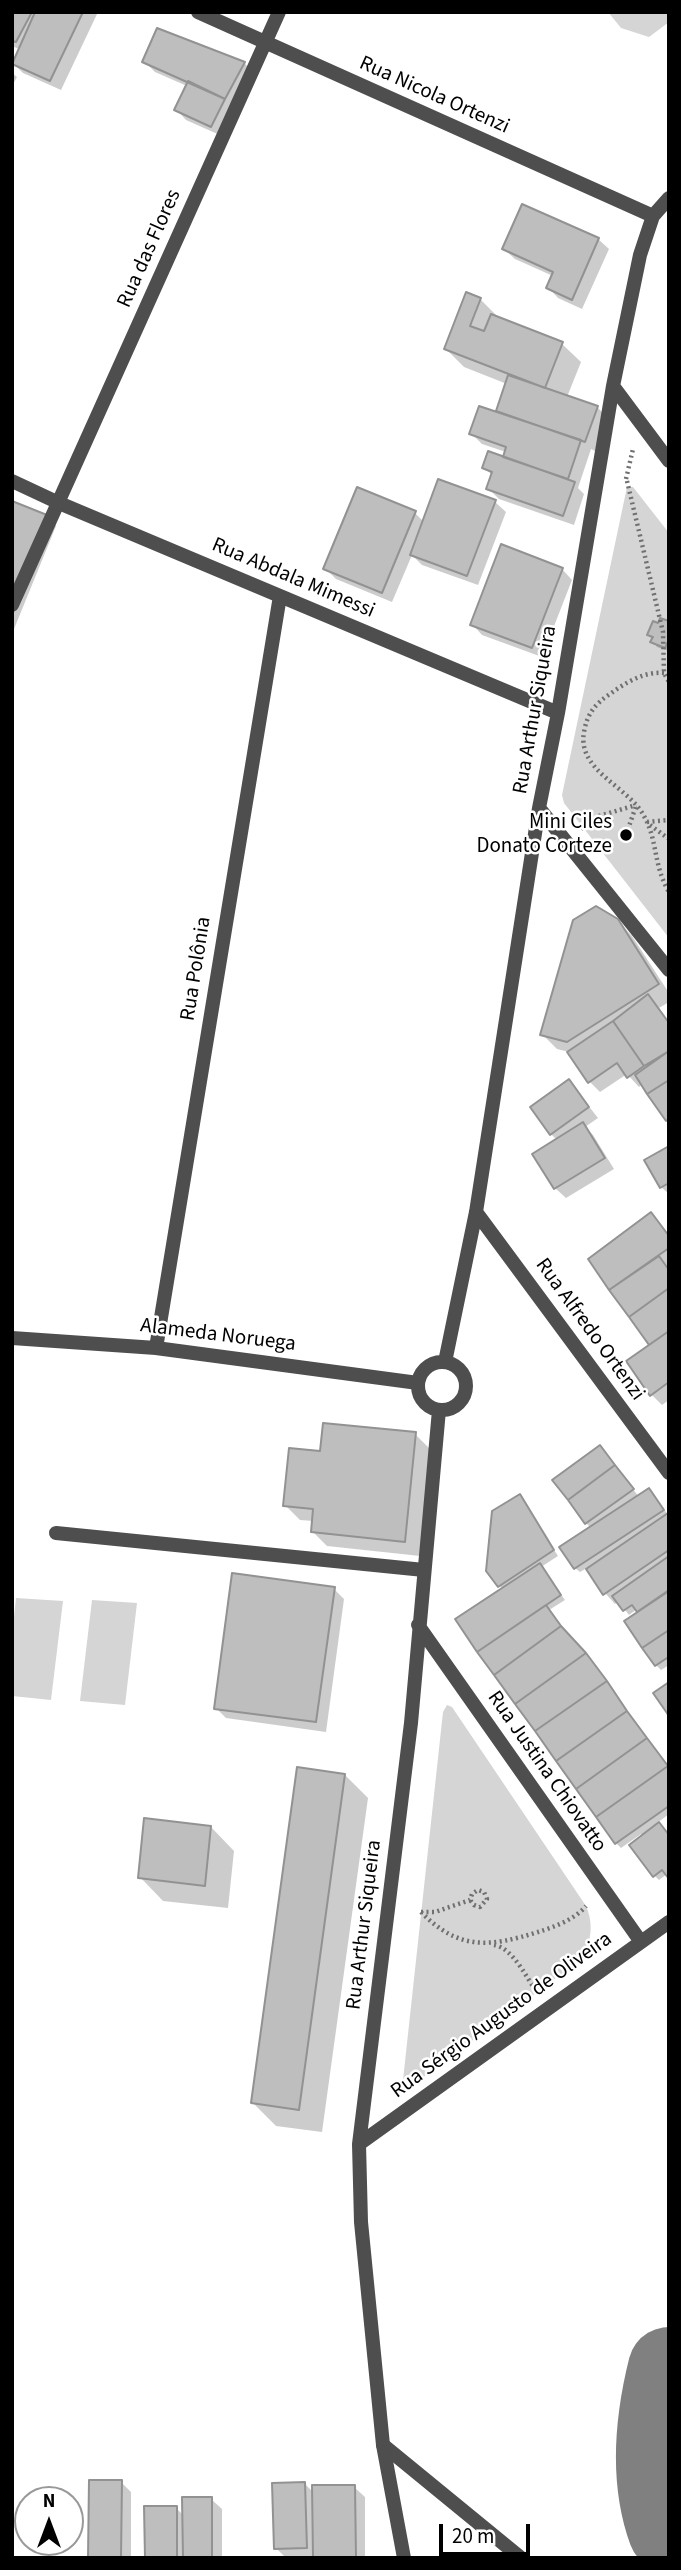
<!DOCTYPE html>
<meta charset="utf-8">
<style>
body{margin:0}
#map{position:relative;width:681px;height:2570px;overflow:hidden;background:#fff;font-family:"Source Sans 3",sans-serif}
canvas{display:block}
.frame{position:absolute;inset:0;border:14px solid #000;pointer-events:none}
.north{position:absolute;left:14px;top:2486px;width:70px;height:70px;box-sizing:border-box;background:#fff;border:2px solid #999;border-radius:50%;rotate:0deg;font-size:19px;font-weight:700;line-height:28px;text-align:center;color:#000}
.north::after{content:'';display:block;margin:auto;width:24px;height:32px;background:#000;clip-path:polygon(50% 0,100% 100%,50% 72%,0 100%)}
.scale{position:absolute;left:439px;top:2524px;width:91px;height:32px;box-sizing:border-box;border:4px solid #000;border-top:0;padding-left:9px;font-size:21px;line-height:24px;white-space:nowrap;color:#000;-webkit-text-stroke:5px #fff;paint-order:stroke}
</style>
<div id="map">
<canvas width="681" height="2570"></canvas>
<div class="frame"></div>
<div class="north">N</div>
<div class="scale">20 m</div>
</div>
<script>
const context = document.querySelector('canvas').getContext('2d');
context.lineJoin = 'round';
function paint(path, color) { context.fillStyle = color; context.fill(path, 'evenodd'); }
function stroke(path, color, width, dash) { context.strokeStyle = color; context.lineWidth = width; context.lineCap = dash ? 'butt' : 'round'; context.setLineDash(dash || []); context.stroke(path); }
function drawText(font, color, halo, rows, align = 'center') {
  context.font = font + ' "Source Sans 3",sans-serif'; context.lineWidth = 5; context.setLineDash([]); context.textBaseline = 'middle'; context.strokeStyle = halo; context.fillStyle = color; for (const [text, x, y, turn = 0] of rows) {
    context.save(); context.translate(x, y); context.rotate((+turn || 0) * Math.PI / 180); context.textAlign = isNaN(turn) ? turn : align; if (halo) context.strokeText(text, 0, 0); context.fillText(text, 0, 0); context.restore();
  }
}
paint(new Path2D(`
 M 608,12 L 669,12 L 669,22 L 649,37 L 621,28 Z
 M 627,487 L 633,487 L 669,533 L 669,938 L 564,803 L 562,795 Z
 M 16,1598 L 63,1601 L 51,1700 L 12,1696 L 12,1636 Z
 M 92,1600 L 137,1603 L 125,1705 L 80,1701 Z
 M 447,1705 L 452,1707 L 586,1906 C 594,1925 591,1940 583,1958 L 418,2081 L 407,2085 L 403,2080 L 443,1712 Z`), '#d5d5d5');
paint(new Path2D(`
 M 12,12 L 98,12 L 61,90 L 23,73 L 13,63 L 19,49 L 12,46 Z
 M 145,62 L 244,63 L 255,73 L 222,136 L 186,120 L 176,109 L 187,86 L 155,72 Z
 M 12,73 L 17,77 L 12,86 Z
 M 598,239 L 609,249 L 582,309 L 558,298 L 548,287 L 553,276 L 515,259 L 504,249 Z
 M 480,299 L 500,319 L 562,344 L 581,362 L 567,397 L 597,407 L 607,417 L 595,451 L 591,449 L 578,488 L 584,494 L 574,525 L 499,499 L 488,488 L 493,476 L 484,467 L 504,459 L 506,452 L 482,444 L 471,433 L 497,413 L 507,384 L 464,367 L 446,349 Z
 M 12,502 L 46,516 L 56,526 L 12,634 Z
 M 495,502 L 506,512 L 478,585 L 422,565 L 412,555 L 392,602 L 336,579 L 325,568 L 415,513 L 424,522 Z
 M 562,569 L 572,580 L 542,657 L 482,635 L 472,624 Z
 M 669,623 L 669,651 L 657,647 L 649,635 L 659,625 Z
 M 617,920 L 632,936 L 669,993 L 669,1002 L 659,1008 L 669,1022 L 669,1123 L 643,1084 L 639,1087 L 627,1074 L 600,1092 L 590,1082 L 569,1052 L 557,1049 L 542,1034 Z
 M 569,1081 L 598,1118 L 585,1127 L 593,1135 L 614,1169 L 566,1198 L 555,1188 L 557,1140 L 551,1134 Z
 M 669,1148 L 669,1194 L 661,1187 Z
 M 651,1214 L 669,1235 L 669,1400 L 662,1405 L 652,1395 L 651,1345 L 590,1259 Z
 M 415,1434 L 430,1449 L 420,1556 L 327,1546 L 312,1531 L 313,1521 L 300,1520 L 285,1505 L 322,1453 Z
 M 605,1452 L 639,1497 L 649,1490 L 669,1516 L 669,1665 L 661,1670 L 656,1665 L 637,1609 L 629,1615 L 618,1601 L 615,1604 L 605,1593 L 587,1568 L 580,1572 L 575,1568 L 591,1528 L 586,1523 Z
 M 519,1496 L 558,1556 L 541,1567 L 565,1600 L 549,1610 L 591,1661 L 669,1768 L 669,1814 L 657,1823 L 664,1829 L 667,1874 L 659,1880 L 654,1875 L 641,1834 L 621,1848 L 616,1843 L 503,1590 L 488,1570 Z
 M 334,1589 L 344,1599 L 326,1732 L 226,1718 L 216,1708 Z
 M 345,1775 L 368,1798 L 322,2132 L 276,2126 L 253,2103 Z
 M 211,1827 L 234,1851 L 228,1908 L 163,1901 L 140,1877 Z
 M 121,2482 L 131,2492 L 131,2558 L 90,2558 Z
 M 304,2483 L 314,2493 L 354,2487 L 365,2497 L 365,2558 L 286,2558 L 276,2548 Z
 M 211,2499 L 222,2509 L 222,2558 L 147,2558 L 176,2508 L 184,2516 Z`), '#0003');
stroke(new Path2D(`
 M 669,2368 C 656,2420 650,2479 669,2531`), '#808080', 82);
const building = new Path2D(`
 M 12,12 L 32,12 L 16,42 L 12,41 Z
 M 35,12 L 83,12 L 50,81 L 12,64 Z
 M 157,28 L 245,62 L 225,99 L 142,62 Z
 M 188,81 L 225,99 L 211,127 L 174,110 Z
 M 522,204 L 599,238 L 572,300 L 546,288 L 553,272 L 502,249 Z
 M 466,292 L 481,298 L 470,326 L 484,331 L 491,314 L 563,342 L 545,388 L 444,349 Z
 M 508,375 L 598,406 L 585,442 L 496,411 Z
 M 479,406 L 581,440 L 568,479 L 503,457 L 506,447 L 469,434 Z
 M 488,451 L 575,482 L 563,516 L 486,489 L 492,472 L 482,468 Z
 M 438,479 L 496,500 L 467,576 L 410,555 Z
 M 357,487 L 416,511 L 382,593 L 323,569 Z
 M 12,501 L 47,515 L 12,599 Z
 M 501,544 L 563,568 L 532,648 L 470,625 Z
 M 660,618 L 669,621 L 669,644 L 667,643 L 665,648 L 650,642 L 653,637 L 647,635 L 653,621 L 658,623 Z
 M 596,906 L 618,919 L 659,984 L 567,1042 L 540,1035 L 573,920 Z
 M 648,994 L 669,1023 L 669,1051 L 644,1066 L 613,1021 Z
 M 613,1021 L 644,1066 L 627,1078 L 617,1063 L 588,1083 L 567,1052 Z
 M 669,1051 L 669,1080 L 647,1094 L 635,1075 Z
 M 569,1079 L 589,1107 L 550,1135 L 530,1107 Z
 M 669,1080 L 669,1119 L 666,1121 L 647,1094 Z
 M 583,1122 L 605,1158 L 554,1189 L 532,1154 Z
 M 669,1146 L 669,1183 L 660,1188 L 644,1160 Z
 M 651,1212 L 669,1236 L 669,1248 L 609,1290 L 588,1259 Z
 M 659,1256 L 669,1270 L 669,1288 L 629,1317 L 609,1290 Z
 M 669,1288 L 669,1331 L 649,1345 L 629,1317 Z
 M 669,1331 L 669,1382 L 650,1396 L 626,1361 Z
 M 323,1423 L 416,1432 L 405,1542 L 311,1532 L 313,1509 L 283,1506 L 289,1448 L 320,1451 Z
 M 600,1445 L 615,1465 L 568,1500 L 552,1480 Z
 M 615,1465 L 634,1489 L 585,1524 L 568,1500 Z
 M 649,1488 L 664,1510 L 574,1569 L 559,1547 Z
 M 520,1494 L 554,1550 L 498,1587 L 486,1571 L 492,1511 Z
 M 668,1513 L 669,1550 L 603,1595 L 586,1569 Z
 M 669,1556 L 669,1590 L 637,1612 L 632,1605 L 623,1611 L 612,1596 Z
 M 540,1563 L 561,1595 L 477,1652 L 455,1619 Z
 M 232,1573 L 335,1587 L 316,1722 L 214,1709 Z
 M 669,1591 L 669,1630 L 642,1648 L 624,1621 Z
 M 546,1605 L 561,1626 L 494,1675 L 477,1652 Z
 M 561,1626 L 586,1653 L 515,1704 L 494,1675 Z
 M 669,1630 L 669,1660 L 667,1658 L 655,1666 L 642,1648 Z
 M 586,1653 L 607,1681 L 535,1731 L 515,1704 Z
 M 607,1681 L 627,1711 L 556,1761 L 535,1731 Z
 M 669,1682 L 669,1716 L 653,1693 Z
 M 627,1711 L 647,1738 L 576,1789 L 556,1761 Z
 M 647,1738 L 668,1766 L 596,1817 L 576,1789 Z
 M 668,1766 L 669,1806 L 615,1844 L 596,1817 Z
 M 297,1767 L 345,1774 L 299,2110 L 251,2103 Z
 M 144,1818 L 211,1826 L 205,1886 L 138,1878 Z
 M 659,1822 L 669,1835 L 669,1879 L 662,1870 L 653,1877 L 629,1845 Z
 M 89,2480 L 122,2480 L 121,2558 L 88,2558 Z
 M 305,2482 L 307,2548 L 274,2549 L 272,2483 Z
 M 312,2485 L 355,2485 L 356,2558 L 313,2558 Z
 M 182,2497 L 212,2497 L 212,2558 L 183,2558 Z
 M 144,2506 L 177,2506 L 177,2558 L 145,2558 Z`);
paint(building, '#bebebe');
stroke(building, '#929292', 2);
stroke(new Path2D(`
 M 626,479 L 633,449
 M 627,481 L 663,632 L 664,673 L 669,682
 M 664,673 C 644,671 625,683 610,694 C 595,704 587,714 584,732 C 577,771 628,786 644,816 C 658,841 653,865 669,892
 M 647,822 L 669,820
 M 650,825 L 669,839
 M 581,829 L 599,816 L 636,805
 M 626,835 L 636,806
 M 421,1912 C 459,1951 490,1947 538,1932 C 554,1927 574,1920 586,1906
 M 421,1912 L 435,1912 L 470,1900 L 472,1894 L 478,1890 L 484,1892 L 487,1899 L 480,1907 L 474,1905 L 470,1900
 M 494,1945 C 513,1948 526,1977 536,1991`), '#707070', 4.5, [2, 3.5]);
stroke(new Path2D(`
 M 56,1533 L 424,1570
 M 383,2445 L 521,2558`), '#4e4e4e', 14);
stroke(new Path2D(`
 M 198,12 L 653,216
 M 613,386 L 669,461
 M 12,481 L 59,503 L 558,713
 M 12,605 L 279,12
 M 539,808 L 669,970
 M 476,1212 L 669,1473
 M 12,1338 L 156,1348 L 418,1383
 M 156,1348 L 280,596
 M 445,1362 L 476,1212 L 539,808 L 558,713 L 613,386 L 640,255 L 653,216 L 669,198
 M418 1386a24 24 0 1 1 48 0a24 24 0 1 1-48 0Z
 M 418,1625 L 641,1942
 M 359,2144 L 669,1922
 M 404,2558 L 383,2445 L 361,2222 L 359,2144 L 411,1723 L 439,1410`), '#4e4e4e', 14);
for (const [x, y, r, color] of [
 [626,835,7,"#000"]
]) { const dot = new Path2D(); dot.arc(x, y, r, 0, 2 * Math.PI); context.fillStyle = color; context.fill(dot); stroke(dot, '#fff', 2.5); }
drawText('21px', '#000', '#fff', [
 ["Rua Nicola Ortenzi",434,96,24],
 ["Rua das Flores",150,249,-66],
 ["Rua Abdala Mimessi",293,579,23],
 ["Rua Arthur Siqueira",536,710,-80],
 ["Rua Polônia",197,969,-81],
 ["Rua Alfredo Ortenzi",589,1330,54],
 ["Alameda Noruega",218,1336,7],
 ["Rua Justina Chiovatto",546,1772,55],
 ["Rua Arthur Siqueira",365,1925,-83],
 ["Rua Sérgio Augusto de Oliveira",502,2016,-36]
]);
drawText('21px', '#000', '#fff', [
 ["Mini Ciles",612,823],
 ["Donato Corteze",612,847]
], 'right');
</script>
